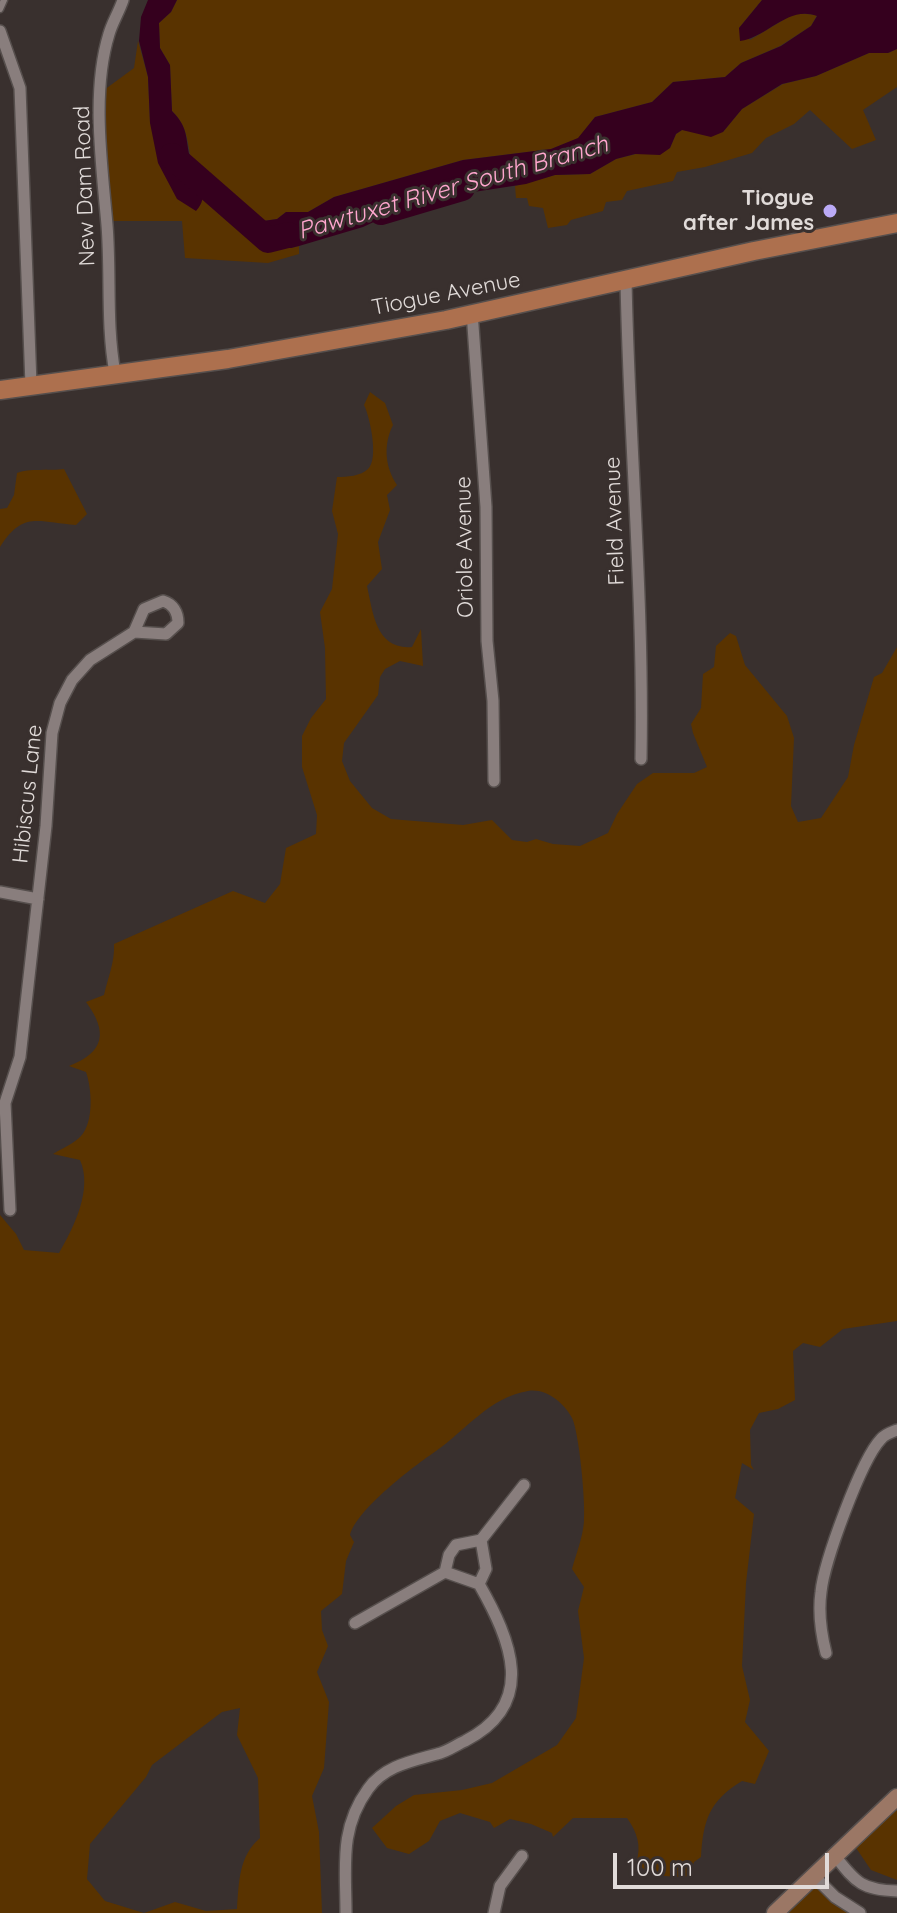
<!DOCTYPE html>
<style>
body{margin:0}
#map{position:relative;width:897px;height:1913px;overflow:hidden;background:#39302e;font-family:Quicksand,sans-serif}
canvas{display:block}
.scale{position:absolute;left:613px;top:1853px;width:216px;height:36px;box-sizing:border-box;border:4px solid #e1dbd9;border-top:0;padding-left:10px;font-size:24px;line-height:28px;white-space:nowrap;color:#e1dbd9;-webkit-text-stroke:6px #39302e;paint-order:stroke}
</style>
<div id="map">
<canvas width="897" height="1913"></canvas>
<div class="scale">100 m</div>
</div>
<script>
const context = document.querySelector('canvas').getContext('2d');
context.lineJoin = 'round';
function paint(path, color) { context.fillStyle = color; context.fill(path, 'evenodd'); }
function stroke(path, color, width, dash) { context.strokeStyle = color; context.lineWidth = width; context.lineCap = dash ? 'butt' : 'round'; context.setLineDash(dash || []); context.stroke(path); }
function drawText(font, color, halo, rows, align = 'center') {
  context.font = font + ' Quicksand,sans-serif'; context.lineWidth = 6; context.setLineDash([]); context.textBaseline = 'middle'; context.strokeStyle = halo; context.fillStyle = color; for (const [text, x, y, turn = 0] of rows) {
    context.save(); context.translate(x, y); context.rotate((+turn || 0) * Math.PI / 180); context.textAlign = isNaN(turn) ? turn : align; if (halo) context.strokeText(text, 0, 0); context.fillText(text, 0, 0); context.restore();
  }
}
paint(new Path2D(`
 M 177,0 L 762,0 L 739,28 L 750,40 L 795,13 L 817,15 L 811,26 L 780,46 L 741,63 L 725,77 L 673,82 L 652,102 L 595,117 L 579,138 L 551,149 L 463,160 L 334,197 L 308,212 L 286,212 L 277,219 L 263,221 L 291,248 L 299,246 L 299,254 L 268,263 L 185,258 L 182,221 L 109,221 L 100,93 L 134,68 L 138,41 L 148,77 L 150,123 L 204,190 C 199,180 193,170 191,159 C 187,139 187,126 172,111 L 170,65 L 160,48 L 159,23 L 171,12 Z
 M 897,49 L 897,87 L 863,110 L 876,140 L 852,149 L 810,110 L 794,124 L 766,138 L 752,153 L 705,167 L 677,172 L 673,181 L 627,191 L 622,200 L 606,202 L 603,211 L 571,220 L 567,225 L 548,228 L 543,208 L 529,206 L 527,198 L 516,198 L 515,186 L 555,175 L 590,174 L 616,159 L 636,154 L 660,154 L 670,148 L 676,134 L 682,130 L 723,132 L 742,109 L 783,84 L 816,76 L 869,53 L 888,53 Z
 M 370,392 L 385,403 L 393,425 C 383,445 385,467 397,485 L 387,495 L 390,510 L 378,542 L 382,569 L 367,586 C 373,613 376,650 412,647 L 421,629 L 423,666 L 400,661 L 385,669 L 380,677 L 378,695 L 344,743 L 342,761 L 350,781 L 372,808 L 391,819 L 463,825 L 492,820 L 512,840 L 527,842 L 536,839 L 553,844 L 580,846 L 608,833 L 617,814 L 637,784 L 653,773 L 694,773 L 707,767 L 693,733 L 691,724 L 701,708 L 703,674 L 714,667 L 716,646 L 730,633 L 736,636 L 745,665 L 787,716 L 794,738 L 791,806 L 798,822 L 821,818 L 848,777 L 854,745 L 874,677 L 882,673 L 897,647 L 897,1321 L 843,1329 L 820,1347 L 803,1343 L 793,1351 L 795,1400 L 778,1409 L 759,1413 L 750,1430 L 751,1465 L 754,1470 L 742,1463 L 735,1498 L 754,1514 L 746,1583 L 742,1666 L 750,1700 L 745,1722 L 769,1751 L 755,1784 L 742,1781 C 709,1801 703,1821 701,1857 L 694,1862 L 689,1876 C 669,1878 650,1876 636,1863 C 642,1846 637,1832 627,1818 L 573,1818 L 553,1837 L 552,1833 L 531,1824 L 510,1819 L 494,1828 L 490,1822 L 460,1813 L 440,1821 L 429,1841 L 409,1854 L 387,1848 L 372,1828 L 396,1806 L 414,1795 L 462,1790 L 492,1783 L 557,1745 L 576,1718 L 584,1658 L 578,1611 L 584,1587 L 572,1569 C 576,1554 583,1537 584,1521 C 586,1504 579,1431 572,1418 C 564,1403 546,1388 528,1391 C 490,1397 466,1430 436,1451 C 414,1466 357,1509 350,1535 L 354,1542 L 346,1561 L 342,1594 L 321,1611 L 322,1630 L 328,1646 L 317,1672 L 329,1702 L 324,1768 L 312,1796 L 319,1832 L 322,1913 L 0,1913 L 0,1215 L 16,1234 L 24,1250 L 59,1253 C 74,1227 93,1189 80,1160 L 53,1154 C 61,1149 75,1143 81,1136 C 94,1122 92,1089 86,1072 L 69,1066 C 105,1052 108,1032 86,1002 L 104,995 C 108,977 115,962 114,944 L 233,891 L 265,903 L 280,884 L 286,848 L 316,834 L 317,815 L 302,767 L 302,736 L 311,718 L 326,699 L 325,648 L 320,612 L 332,589 L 338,534 L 332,511 L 337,477 C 347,477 361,476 368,469 C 379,459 370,417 364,405 ZM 240,1708 L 237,1735 L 258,1778 L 260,1838 C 239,1856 239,1881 237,1909 L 206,1911 L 175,1902 L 144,1913 L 105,1901 L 87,1879 L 90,1844 L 146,1777 L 152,1765 L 222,1712 Z
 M 64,469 L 87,514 L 76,525 C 37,522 23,511 0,547 L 0,509 L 7,508 L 14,495 L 17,473 C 28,468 51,471 64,469 Z
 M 897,1795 L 897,1880 L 871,1870 L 852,1842 Z
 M 810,1879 L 856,1913 L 773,1913 Z`), '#593300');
paint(new Path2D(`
 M 148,0 L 177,0 L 171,12 L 159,23 L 160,48 L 170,65 L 172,111 C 191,130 184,141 192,164 C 197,181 211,195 196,211 L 177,199 L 158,163 L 150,123 L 148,77 L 139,41 L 141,17 Z
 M 762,0 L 897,0 L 897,49 L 888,53 L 869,53 L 816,76 L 782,84 L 742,109 L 723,132 L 711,137 L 682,130 L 676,134 L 670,148 L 660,155 L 635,154 L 616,159 L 590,174 L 555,175 L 526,184 L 421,200 L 363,227 L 299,246 L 291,248 L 261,242 L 255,232 L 263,221 L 277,219 L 286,212 L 308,212 L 334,197 L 463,160 L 551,149 L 578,138 L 595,117 L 652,102 L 673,82 L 725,77 L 741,63 L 781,46 L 811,26 L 817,16 C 788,5 768,37 740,41 L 739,28 Z`), '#35001e');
stroke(new Path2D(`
 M 172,156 L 268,240 L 288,235
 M 381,212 L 462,188`), '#35001e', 26);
const lane = new Path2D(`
 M 0,9 L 4,0`);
const street = new Path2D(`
 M 0,31 L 20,88 L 31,385
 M 626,280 C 629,440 644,599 641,759
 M 472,312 L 486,507 L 487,641 L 493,701 L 494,781
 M 115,373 C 106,324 111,275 107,225 C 102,166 91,92 109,34 C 112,23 119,12 123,0
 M 0,892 L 38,899
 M 10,1210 L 5,1103 L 20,1057 L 46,826 L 52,733 L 60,703 L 72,680 L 90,660 L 134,632 L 144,609 L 163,601 C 173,604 178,612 178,623 L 166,634 L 134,632
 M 481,1540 L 524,1485
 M 355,1623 L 445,1572 L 449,1555 L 456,1545 L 481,1540 L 486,1569 L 479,1584 L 445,1572
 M 826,1653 C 821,1633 818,1613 821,1592 C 824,1562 861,1460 881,1439 C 885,1434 892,1432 897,1430
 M 836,1857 C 856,1883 863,1890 897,1891
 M 814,1876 L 835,1897 L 860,1913
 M 346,1913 C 346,1867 339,1829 368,1789 C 384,1766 412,1761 437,1754 C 447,1752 456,1745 465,1741 C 538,1704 511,1640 479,1584
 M 494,1913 L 500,1886 L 522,1856`);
const secondary = new Path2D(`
 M 775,1913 L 897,1797`);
const primary = new Path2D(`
 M 0,390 L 228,359 L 446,320 L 754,251 L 897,223`);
stroke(lane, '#564f4d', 9);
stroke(street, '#564f4d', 14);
stroke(secondary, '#564f4d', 19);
stroke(primary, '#564f4d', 21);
stroke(lane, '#897e7d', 6);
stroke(street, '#897e7d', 11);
stroke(secondary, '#9b7765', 16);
stroke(primary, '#ad704e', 18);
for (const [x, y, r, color] of [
 [830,211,8,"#bbaaf6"]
]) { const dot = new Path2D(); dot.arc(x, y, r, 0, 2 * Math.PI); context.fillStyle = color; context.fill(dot); stroke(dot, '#39302e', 3); }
drawText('22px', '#e1dbd9', '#39302e', [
 ["New Dam Road",85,186,-92],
 ["Tiogue Avenue",446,294,-11],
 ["Field Avenue",615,521,-92],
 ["Oriole Avenue",465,547,-91],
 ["Hibiscus Lane",28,794,-84]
]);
drawText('bold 22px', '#e1dbd9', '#39302e', [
 ["Tiogue",814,198],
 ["after James",814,223]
], 'right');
drawText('italic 24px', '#ffa6ce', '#39302e', [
 ["Pawtuxet River South Branch",453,188,-16]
]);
</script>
